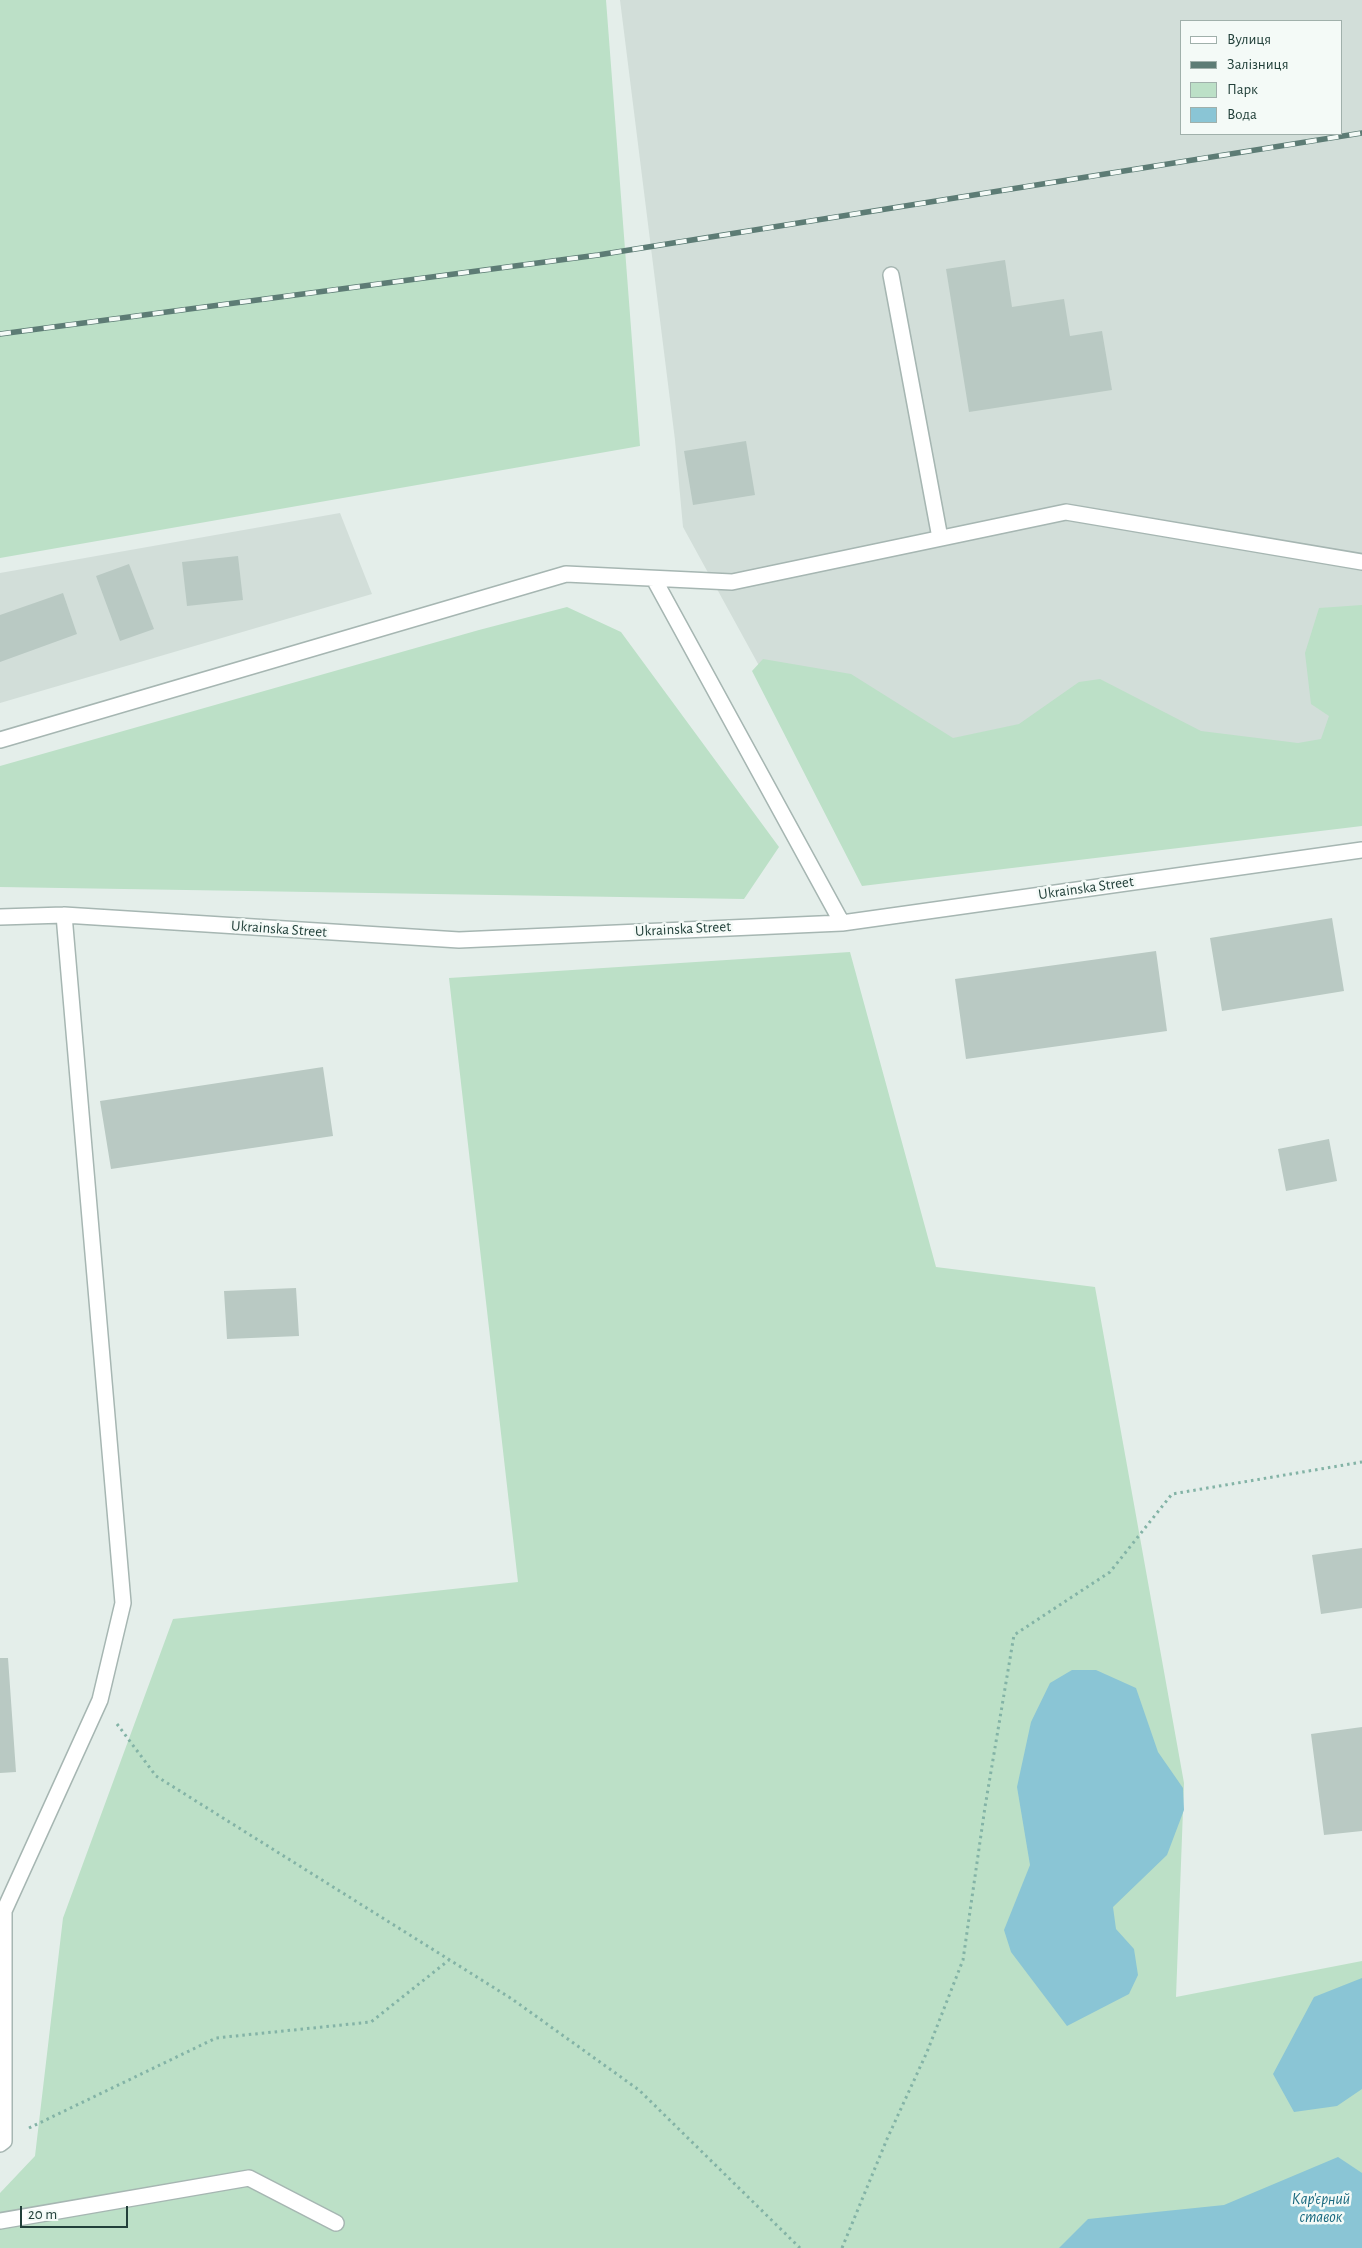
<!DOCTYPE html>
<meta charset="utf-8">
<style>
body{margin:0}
#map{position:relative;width:1362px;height:2248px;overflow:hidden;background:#e4eeea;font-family:"Alegreya Sans",sans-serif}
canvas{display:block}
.legend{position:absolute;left:1180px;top:20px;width:162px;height:115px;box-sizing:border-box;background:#f4faf7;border:1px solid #a0b0ab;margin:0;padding:6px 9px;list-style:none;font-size:15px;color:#22403a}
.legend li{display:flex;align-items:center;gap:10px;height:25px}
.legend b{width:25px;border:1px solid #a0b0ab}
.scale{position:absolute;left:20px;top:2206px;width:108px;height:22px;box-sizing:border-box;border:2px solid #22403a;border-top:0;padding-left:6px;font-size:15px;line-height:18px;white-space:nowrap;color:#22403a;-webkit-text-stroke:4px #f4faf7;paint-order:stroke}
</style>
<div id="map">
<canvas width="1362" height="2248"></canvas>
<ul class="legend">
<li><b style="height:6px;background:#fff"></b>Вулиця</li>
<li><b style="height:6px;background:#5d7c75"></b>Залізниця</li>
<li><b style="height:14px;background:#bce0c7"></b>Парк</li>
<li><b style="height:14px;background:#8ac5d5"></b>Вода</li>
</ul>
<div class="scale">20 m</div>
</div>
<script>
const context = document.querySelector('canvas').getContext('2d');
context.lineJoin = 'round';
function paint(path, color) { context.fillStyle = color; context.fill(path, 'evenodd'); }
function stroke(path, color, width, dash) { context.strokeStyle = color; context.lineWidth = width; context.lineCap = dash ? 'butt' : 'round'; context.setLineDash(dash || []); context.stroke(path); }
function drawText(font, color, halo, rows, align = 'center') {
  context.font = font + ' "Alegreya Sans",sans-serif'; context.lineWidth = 5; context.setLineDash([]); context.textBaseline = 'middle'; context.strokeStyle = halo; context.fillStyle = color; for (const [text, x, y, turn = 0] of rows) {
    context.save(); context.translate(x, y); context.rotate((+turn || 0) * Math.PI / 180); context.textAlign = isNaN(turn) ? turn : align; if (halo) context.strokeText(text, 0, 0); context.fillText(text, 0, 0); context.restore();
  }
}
paint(new Path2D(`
 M 620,0 L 1362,0 L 1362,800 L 871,870 L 683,527 L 675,440 ZM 1181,21 L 1341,21 L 1341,134 L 1181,134 Z
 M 340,513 L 372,594 L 0,703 L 0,573 Z`), '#d2ded9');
paint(new Path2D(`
 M 0,0 L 606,0 L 640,446 L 0,558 Z
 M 1362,605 L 1362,826 L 862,886 L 752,671 L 763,659 L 851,674 L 953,738 L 1019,724 L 1079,682 L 1100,679 L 1201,731 L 1298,743 L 1321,739 L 1329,716 L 1311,704 L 1305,653 L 1319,608 Z
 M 567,607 L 621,632 L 779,847 L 744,899 L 0,887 L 0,766 L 479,630 Z
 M 850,952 L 936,1267 L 1095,1287 L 1184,1783 L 1176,1997 L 1362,1961 L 1362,2248 L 0,2248 L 0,2193 L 35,2156 L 63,1918 L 173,1619 L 518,1582 L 449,978 Z`), '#bce0c7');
paint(new Path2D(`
 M 1072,1670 L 1096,1670 L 1136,1688 L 1158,1752 L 1183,1788 L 1184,1810 L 1167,1855 L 1113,1907 L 1116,1929 L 1134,1949 L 1138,1975 L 1129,1994 L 1067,2026 L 1011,1952 L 1004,1930 L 1030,1865 L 1017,1787 L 1031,1722 L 1050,1683 Z
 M 1362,1978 L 1362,2089 L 1337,2106 L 1294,2112 L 1273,2074 L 1314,1997 Z
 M 1338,2157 L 1362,2173 L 1362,2248 L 1059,2248 L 1088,2219 L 1224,2205 Z`), '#8ac5d5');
paint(new Path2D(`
 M 1005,260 L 1012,307 L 1064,299 L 1070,336 L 1102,331 L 1112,390 L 969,412 L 946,269 Z
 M 746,441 L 755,495 L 693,505 L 684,451 Z
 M 238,556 L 243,600 L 187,606 L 182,562 Z
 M 129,564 L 154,629 L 120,641 L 96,576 Z
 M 63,593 L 77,634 L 0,662 L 0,615 Z
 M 1332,918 L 1344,991 L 1222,1011 L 1210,938 Z
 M 1156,951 L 1167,1031 L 966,1059 L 955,979 Z
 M 323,1067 L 333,1136 L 111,1169 L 100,1101 Z
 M 1329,1139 L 1337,1181 L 1286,1191 L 1278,1149 Z
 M 296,1288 L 299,1336 L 227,1339 L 224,1291 Z
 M 1362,1548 L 1362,1608 L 1321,1614 L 1312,1555 Z
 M 0,1658 L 8,1658 L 16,1772 L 0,1773 Z
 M 1362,1727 L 1362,1831 L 1324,1835 L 1311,1734 Z`), '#b9c9c3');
const minor = new Path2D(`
 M 891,275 L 940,538
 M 654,579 L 842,923
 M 0,740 L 566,574 L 732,582 L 1066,512 L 1362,562
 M 0,917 L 64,915 L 459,940 L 842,923 L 1362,850
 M 0,2144 L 4,2141 L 4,1911 L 100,1700 L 123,1603 L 64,915
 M 0,2221 L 249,2178 L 336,2223`);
stroke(minor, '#a6b6b2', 18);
stroke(new Path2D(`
 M 117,1724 L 156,1776 L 512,1999 L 639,2090 L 800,2248
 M 29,2128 L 216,2038 L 371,2022 L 449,1960
 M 842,2248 L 887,2139 L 927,2052 L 963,1960 L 985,1807 L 1014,1635 L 1110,1572 L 1172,1494 L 1362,1462`), '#83b3a6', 3, [2.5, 4]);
stroke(minor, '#fff', 15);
const rail = new Path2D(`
 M 0,334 L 598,255 L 1362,133`);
stroke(rail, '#5d7c75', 5.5);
stroke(rail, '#f4faf7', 4, [11]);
drawText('15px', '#22403a', '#f4faf7', [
 ["Ukrainska Street",1086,888,-8],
 ["Ukrainska Street",279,929,4],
 ["Ukrainska Street",683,929,-3]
]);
drawText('italic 16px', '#19697f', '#f4faf7', [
 ["Кар'єрний",1321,2199],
 ["ставок",1321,2217]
]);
</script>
